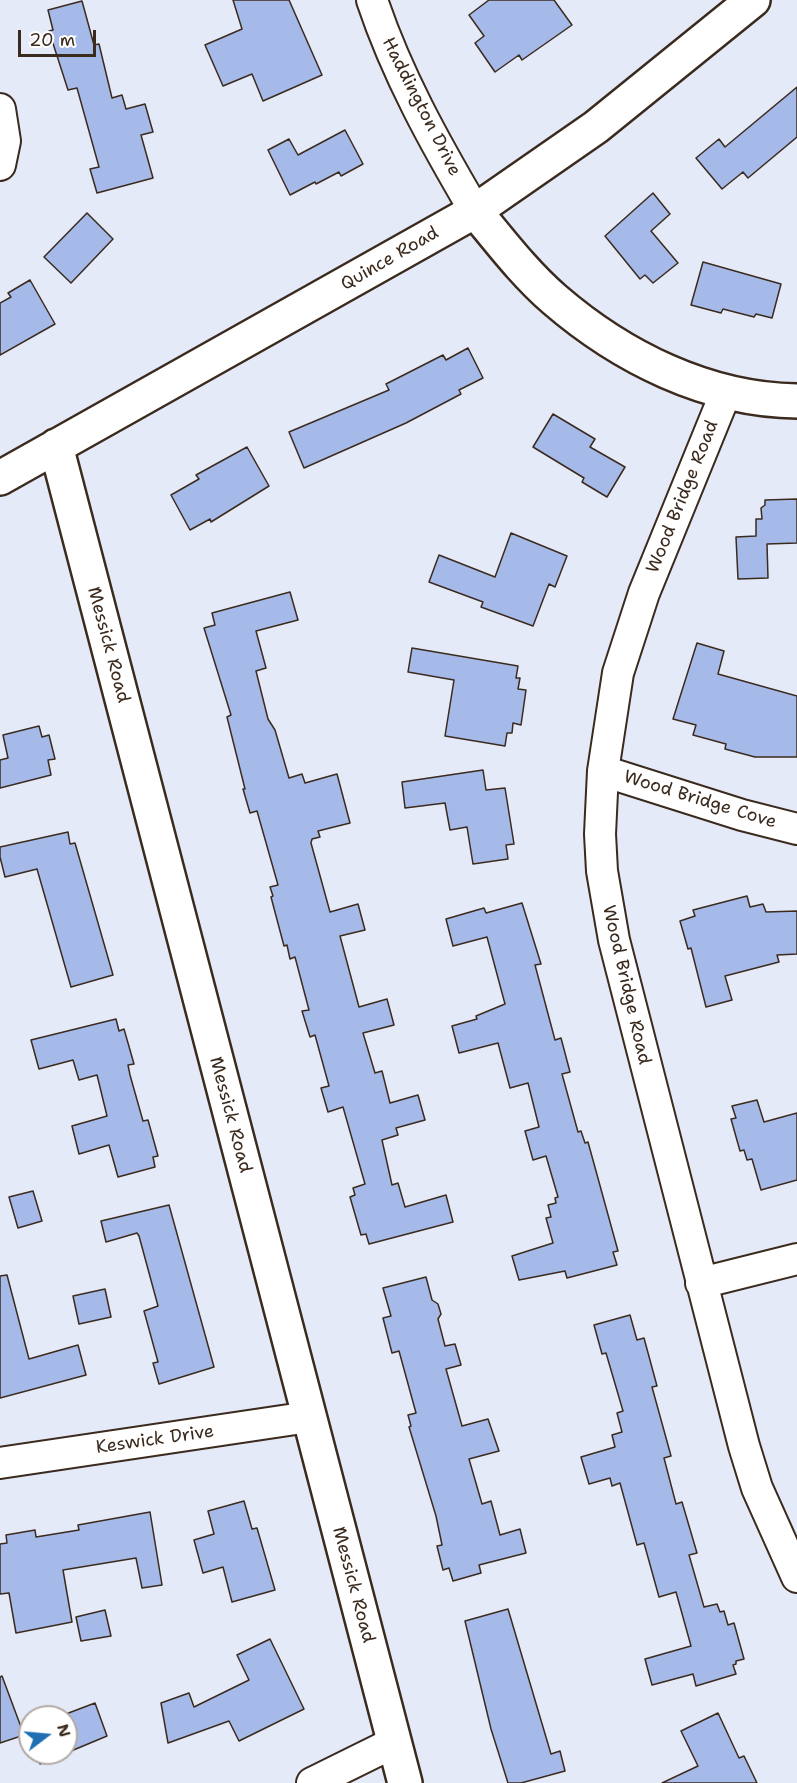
<!DOCTYPE html>
<style>
body{margin:0}
#map{position:relative;width:797px;height:1783px;overflow:hidden;background:#e4eaf8;font-family:"Shantell Sans",sans-serif}
canvas{display:block}
.north{position:absolute;left:18px;top:1705px;width:60px;height:60px;box-sizing:border-box;background:#fff;border:2px solid #b1aaa5;border-radius:50%;rotate:74deg;font-size:16px;font-weight:700;line-height:24px;text-align:center;color:#3b2a1e}
.north::after{content:'';display:block;margin:auto;width:21px;height:27px;background:#1f6fb2;clip-path:polygon(50% 0,100% 100%,50% 72%,0 100%)}
.scale{position:absolute;left:18px;top:30px;width:78px;height:27px;box-sizing:border-box;border:3px solid #3b2a1e;border-top:0;padding-left:8px;font-size:18px;line-height:21px;white-space:nowrap;color:#3b2a1e;-webkit-text-stroke:4px #fff;paint-order:stroke}
</style>
<div id="map">
<canvas width="797" height="1783"></canvas>
<div class="north">N</div>
<div class="scale">20 m</div>
</div>
<script>
const context = document.querySelector('canvas').getContext('2d');
context.lineJoin = 'round';
function paint(path, color) { context.fillStyle = color; context.fill(path, 'evenodd'); }
function stroke(path, color, width, dash) { context.strokeStyle = color; context.lineWidth = width; context.lineCap = dash ? 'butt' : 'round'; context.setLineDash(dash || []); context.stroke(path); }
function drawText(font, color, halo, rows, align = 'center') {
  context.font = font + ' "Shantell Sans",sans-serif'; context.lineWidth = 6; context.setLineDash([]); context.textBaseline = 'middle'; context.strokeStyle = halo; context.fillStyle = color; for (const [text, x, y, turn = 0] of rows) {
    context.save(); context.translate(x, y); context.rotate((+turn || 0) * Math.PI / 180); context.textAlign = isNaN(turn) ? turn : align; if (halo) context.strokeText(text, 0, 0); context.fillText(text, 0, 0); context.restore();
  }
}
const building = new Path2D(`
 M 233,0 L 289,0 L 322,75 L 263,101 L 252,74 L 223,86 L 205,45 L 242,29 Z
 M 489,0 L 554,0 L 572,25 L 522,60 L 519,55 L 495,72 L 475,43 L 484,36 L 469,15 Z
 M 82,1 L 94,45 L 99,44 L 112,98 L 122,95 L 126,109 L 145,104 L 153,132 L 141,135 L 153,178 L 97,193 L 90,169 L 99,167 L 77,88 L 68,90 L 49,31 L 53,30 L 48,10 Z
 M 797,87 L 797,137 L 748,178 L 743,172 L 722,189 L 696,158 L 719,139 L 725,147 Z
 M 345,130 L 363,164 L 341,176 L 339,172 L 316,184 L 315,182 L 290,195 L 268,150 L 289,139 L 298,155 Z
 M 653,193 L 670,214 L 651,231 L 678,263 L 653,283 L 645,275 L 640,279 L 605,236 Z
 M 87,213 L 113,239 L 71,283 L 44,257 Z
 M 703,262 L 781,284 L 772,318 L 756,314 L 754,317 L 723,309 L 721,313 L 691,305 Z
 M 30,280 L 55,324 L 0,355 L 0,303 L 11,297 L 8,293 Z
 M 468,348 L 483,378 L 459,390 L 461,394 L 406,423 L 304,468 L 289,432 L 389,390 L 386,384 L 443,355 L 446,360 Z
 M 553,414 L 595,439 L 590,447 L 625,467 L 607,497 L 582,482 L 584,478 L 533,447 Z
 M 247,447 L 269,486 L 211,522 L 210,519 L 190,530 L 171,495 L 199,479 L 196,475 Z
 M 797,499 L 797,543 L 767,544 L 768,578 L 738,579 L 736,537 L 756,536 L 756,519 L 762,519 L 761,508 L 765,505 L 765,500 Z
 M 511,533 L 567,556 L 555,587 L 549,584 L 533,626 L 481,607 L 483,602 L 429,582 L 439,555 L 495,577 Z
 M 290,592 L 298,620 L 256,631 L 266,668 L 256,671 L 268,719 L 275,730 L 289,778 L 302,774 L 305,783 L 337,774 L 350,823 L 318,831 L 320,837 L 312,839 L 311,843 L 330,912 L 358,904 L 365,930 L 340,936 L 359,1007 L 387,999 L 394,1025 L 363,1033 L 375,1073 L 382,1071 L 390,1103 L 418,1095 L 425,1120 L 396,1128 L 398,1135 L 382,1140 L 392,1185 L 398,1183 L 405,1207 L 446,1195 L 453,1222 L 369,1244 L 366,1234 L 361,1235 L 350,1197 L 355,1195 L 353,1188 L 365,1184 L 343,1107 L 328,1112 L 321,1088 L 329,1086 L 315,1035 L 310,1037 L 302,1011 L 309,1010 L 295,957 L 290,959 L 287,945 L 284,946 L 271,897 L 273,896 L 270,887 L 278,885 L 257,811 L 250,813 L 243,789 L 245,789 L 227,717 L 231,715 L 204,628 L 215,625 L 212,613 Z
 M 697,643 L 724,651 L 718,674 L 797,696 L 797,757 L 755,757 L 725,749 L 726,744 L 693,735 L 696,725 L 673,719 Z
 M 412,648 L 518,666 L 516,678 L 520,678 L 518,689 L 526,690 L 521,725 L 513,723 L 512,733 L 507,733 L 505,746 L 445,736 L 454,680 L 408,672 Z
 M 39,726 L 42,737 L 49,735 L 55,759 L 48,760 L 51,775 L 0,788 L 0,760 L 8,758 L 3,735 Z
 M 483,770 L 486,790 L 505,788 L 514,844 L 506,845 L 508,859 L 473,864 L 467,827 L 450,830 L 445,803 L 405,808 L 402,782 Z
 M 68,832 L 70,844 L 75,843 L 113,975 L 71,987 L 37,869 L 5,877 L 0,857 L 0,847 Z
 M 747,896 L 750,907 L 763,904 L 766,912 L 797,911 L 797,954 L 777,955 L 779,962 L 725,976 L 732,1000 L 706,1007 L 691,948 L 688,949 L 680,921 L 695,916 L 693,910 Z
 M 522,903 L 541,964 L 535,965 L 555,1040 L 561,1038 L 570,1072 L 562,1074 L 578,1132 L 581,1131 L 585,1143 L 588,1142 L 618,1251 L 613,1252 L 617,1265 L 567,1278 L 565,1271 L 519,1280 L 512,1256 L 553,1243 L 546,1218 L 551,1217 L 548,1205 L 556,1203 L 555,1198 L 558,1197 L 546,1156 L 533,1160 L 525,1131 L 539,1127 L 528,1083 L 510,1088 L 498,1043 L 459,1053 L 452,1026 L 477,1019 L 476,1016 L 505,1004 L 487,937 L 453,946 L 446,919 L 484,908 L 486,913 Z
 M 116,1019 L 119,1031 L 124,1029 L 134,1064 L 128,1065 L 130,1075 L 143,1121 L 148,1120 L 158,1156 L 153,1157 L 155,1167 L 118,1177 L 109,1145 L 79,1154 L 72,1126 L 107,1116 L 97,1075 L 79,1080 L 73,1060 L 39,1069 L 31,1040 Z
 M 757,1100 L 764,1122 L 797,1113 L 797,1180 L 761,1190 L 752,1159 L 747,1160 L 744,1150 L 740,1151 L 731,1119 L 736,1118 L 732,1106 Z
 M 33,1191 L 42,1221 L 18,1228 L 9,1197 Z
 M 169,1205 L 214,1367 L 159,1384 L 153,1363 L 158,1362 L 144,1311 L 158,1306 L 139,1236 L 137,1233 L 106,1242 L 101,1221 Z
 M 7,1275 L 29,1359 L 78,1345 L 86,1375 L 0,1398 L 0,1276 Z
 M 426,1277 L 432,1300 L 438,1304 L 441,1314 L 438,1319 L 445,1346 L 455,1344 L 461,1365 L 446,1369 L 462,1426 L 488,1419 L 499,1451 L 469,1459 L 482,1504 L 491,1501 L 500,1535 L 520,1529 L 526,1553 L 479,1565 L 481,1573 L 453,1581 L 449,1568 L 443,1570 L 437,1546 L 442,1545 L 436,1516 L 409,1427 L 411,1426 L 408,1415 L 416,1413 L 399,1351 L 392,1353 L 383,1318 L 391,1316 L 383,1288 Z
 M 105,1289 L 111,1317 L 79,1324 L 73,1296 Z
 M 630,1315 L 637,1340 L 644,1338 L 657,1386 L 652,1387 L 671,1456 L 664,1458 L 676,1504 L 682,1502 L 697,1553 L 689,1555 L 704,1607 L 717,1604 L 720,1612 L 724,1611 L 728,1625 L 734,1623 L 744,1659 L 736,1661 L 736,1664 L 733,1665 L 736,1674 L 696,1686 L 693,1674 L 652,1685 L 645,1659 L 691,1646 L 676,1592 L 659,1597 L 644,1543 L 637,1545 L 620,1483 L 612,1486 L 610,1478 L 589,1484 L 581,1457 L 615,1447 L 612,1435 L 622,1432 L 617,1413 L 623,1411 L 606,1353 L 602,1354 L 594,1325 Z
 M 244,1501 L 252,1529 L 257,1528 L 275,1590 L 232,1602 L 223,1567 L 203,1573 L 194,1540 L 214,1534 L 208,1511 Z
 M 150,1512 L 162,1585 L 142,1588 L 136,1558 L 63,1570 L 72,1622 L 16,1633 L 9,1593 L 0,1594 L 0,1544 L 7,1543 L 6,1535 L 35,1530 L 36,1537 L 79,1530 L 78,1525 Z
 M 508,1609 L 551,1754 L 560,1751 L 565,1771 L 521,1783 L 508,1783 L 491,1729 L 465,1621 Z
 M 105,1610 L 111,1636 L 81,1641 L 76,1617 Z
 M 270,1639 L 304,1709 L 239,1741 L 229,1721 L 168,1743 L 161,1703 L 189,1693 L 194,1707 L 249,1680 L 237,1655 Z
 M 2,1676 L 24,1735 L 0,1743 L 0,1677 Z
 M 95,1703 L 107,1736 L 40,1764 L 36,1753 L 66,1753 L 66,1717 L 58,1717 Z
 M 718,1713 L 739,1758 L 744,1756 L 757,1783 L 662,1783 L 698,1766 L 681,1731 Z`);
paint(building, '#a6bae9');
stroke(building, '#3b2a1e', 1.5);
const street = new Path2D(`
 M 372,0 C 397,75 435,143 475,211
 M 0,109 L 5,141 L 0,165
 M 726,392 L 644,593 L 618,673 L 603,771 L 600,834 L 602,871 L 614,940 L 744,1446 L 757,1488 L 797,1577
 M 603,771 L 742,815 L 797,829
 M 701,1283 L 797,1259
 M 0,1463 L 309,1417
 M 312,1783 L 395,1742`);
const secondary = new Path2D(`
 M 475,211 C 500,241 524,273 554,299 C 621,357 707,400 797,401
 M 56,446 L 405,1783
 M 0,478 L 475,211 L 596,127 L 753,0`);
stroke(street, '#3b2a1e', 34);
stroke(secondary, '#3b2a1e', 38);
stroke(street, '#fff', 30);
stroke(secondary, '#fff', 33);
drawText('18px', '#3b2a1e', '#fff', [
 ["Haddington Drive",421,107,63],
 ["Quince Road",390,259,-30],
 ["Wood Bridge Road",683,497,-68],
 ["Messick Road",108,645,75],
 ["Wood Bridge Cove",700,800,17],
 ["Wood Bridge Road",626,985,77],
 ["Messick Road",230,1115,75],
 ["Keswick Drive",155,1440,-8],
 ["Messick Road",353,1585,75]
]);
</script>
